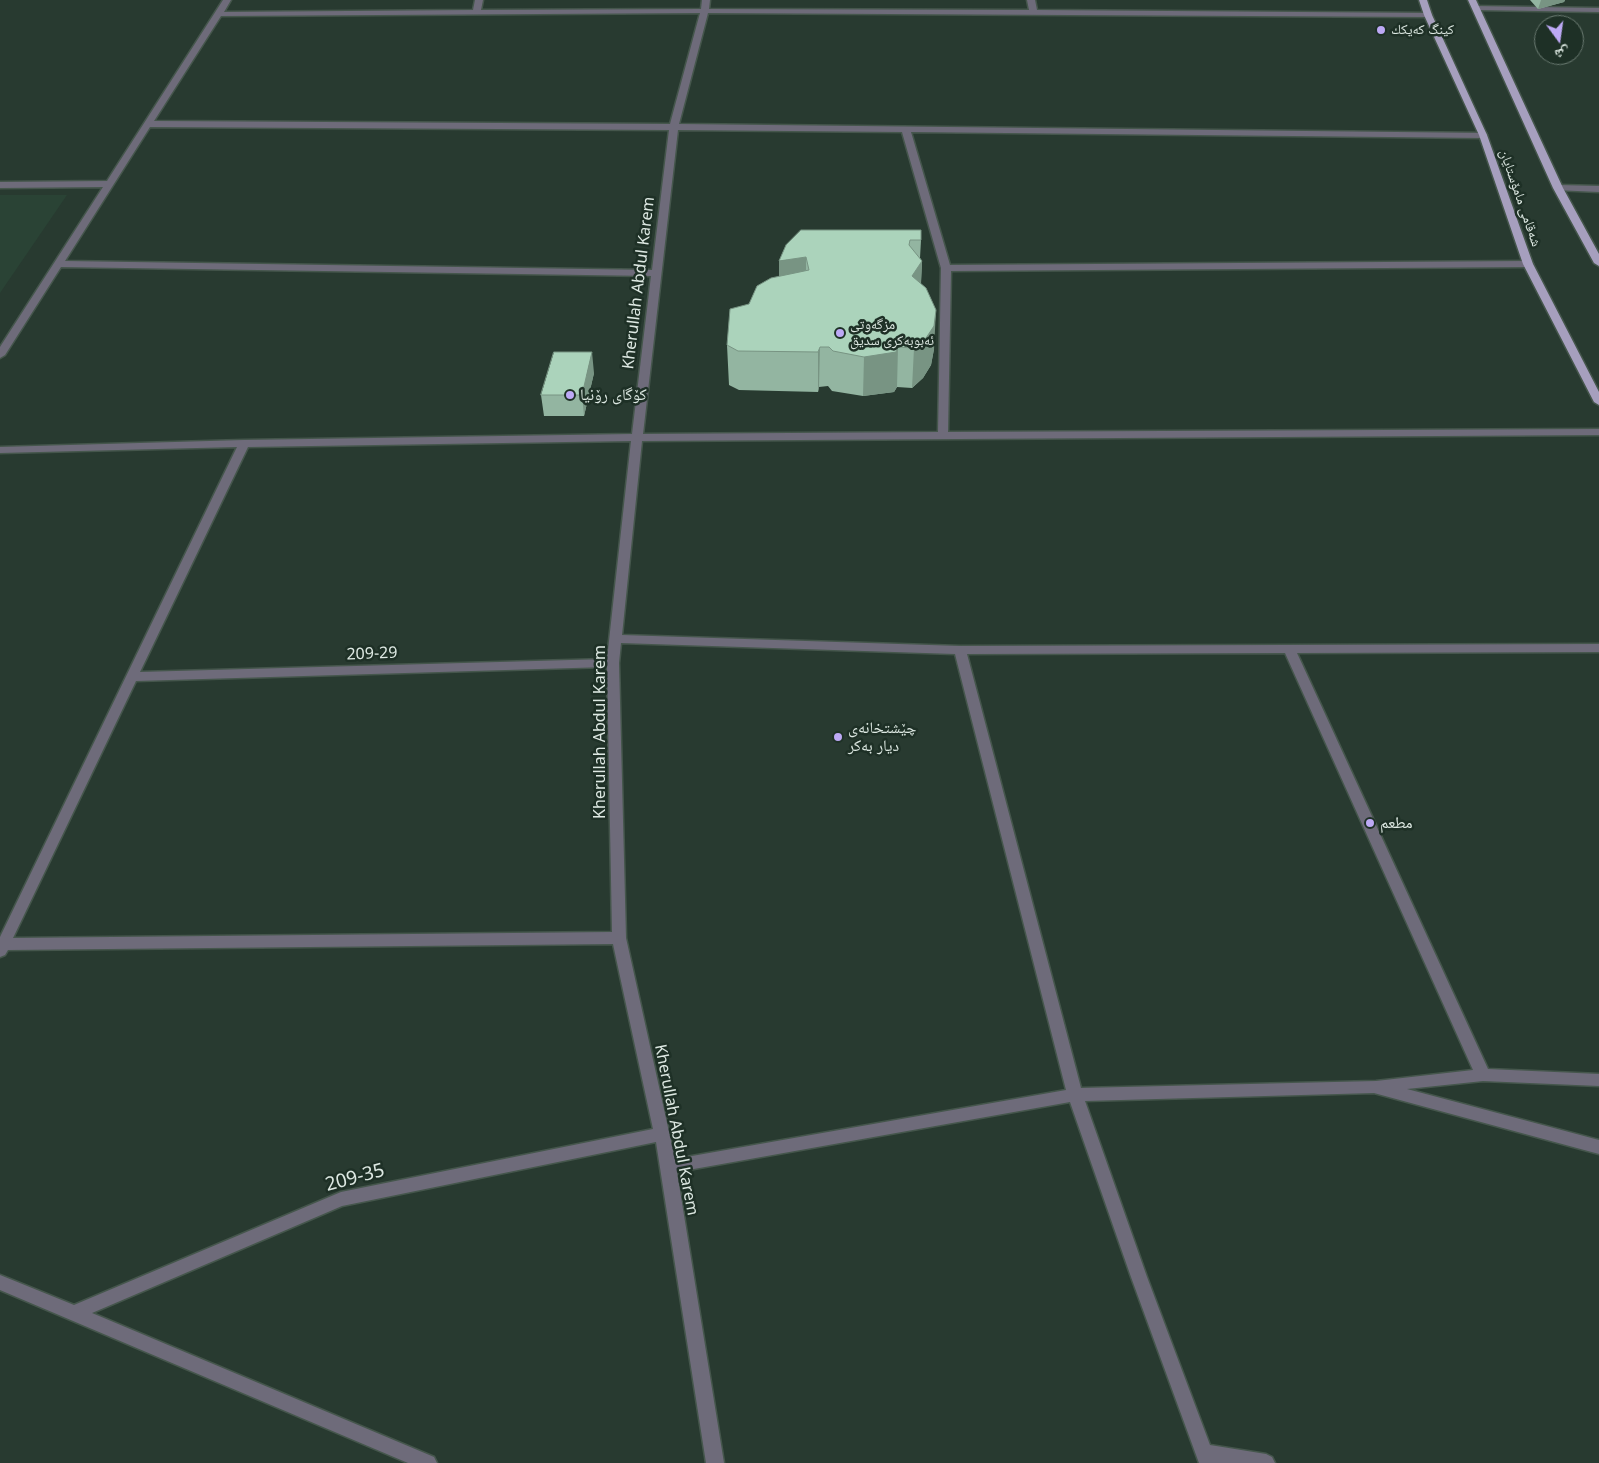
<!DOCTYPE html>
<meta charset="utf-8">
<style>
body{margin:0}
#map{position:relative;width:1599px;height:1463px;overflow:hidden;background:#283a30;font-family:"Noto Sans","Noto Naskh Arabic",sans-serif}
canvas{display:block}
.north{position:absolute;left:1534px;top:15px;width:50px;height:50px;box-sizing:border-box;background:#1e3026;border:1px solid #6a7a71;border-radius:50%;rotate:166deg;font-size:14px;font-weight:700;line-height:20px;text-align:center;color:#dde8e2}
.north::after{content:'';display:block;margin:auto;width:18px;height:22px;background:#bda9f5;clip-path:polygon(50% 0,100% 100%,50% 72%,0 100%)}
</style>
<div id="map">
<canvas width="1599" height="1463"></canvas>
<div class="north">ش</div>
</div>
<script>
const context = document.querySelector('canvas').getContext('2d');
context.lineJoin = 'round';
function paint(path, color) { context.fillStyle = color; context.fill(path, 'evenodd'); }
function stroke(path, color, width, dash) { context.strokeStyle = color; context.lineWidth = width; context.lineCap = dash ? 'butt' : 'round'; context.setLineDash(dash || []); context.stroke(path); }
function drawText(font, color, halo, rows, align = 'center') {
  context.font = font + ' "Noto Sans","Noto Naskh Arabic",sans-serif'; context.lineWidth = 5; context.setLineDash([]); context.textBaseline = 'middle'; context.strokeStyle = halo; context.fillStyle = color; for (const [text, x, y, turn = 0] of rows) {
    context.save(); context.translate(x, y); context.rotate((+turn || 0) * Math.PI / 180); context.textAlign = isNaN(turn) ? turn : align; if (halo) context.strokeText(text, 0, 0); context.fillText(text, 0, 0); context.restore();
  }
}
paint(new Path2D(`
 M 0,195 L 67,195 L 0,293 Z`), '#2a4335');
const minor = new Path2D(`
 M 223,0 L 231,0 L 224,12 L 473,10 L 475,0 L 483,0 L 481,10 L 701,9 L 702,0 L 710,0 L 709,9 L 1029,10 L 1027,0 L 1035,0 L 1037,10 L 1431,13 L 1432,15 L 1428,17 L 708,13 L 679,124 L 1486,133 L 1487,135 L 1483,138 L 911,132 L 950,265 L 1528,261 L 1533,264 L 1528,267 L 951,271 L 948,432 L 1599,429 L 1599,435 L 642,441 L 622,635 L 960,646 L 1599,644 L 1599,652 L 1297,653 L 1488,1069 L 1599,1074 L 1599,1086 L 1483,1081 L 1407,1089 L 1599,1140 L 1599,1154 L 1374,1093 L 1085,1101 L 1147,1277 L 1210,1445 L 1266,1454 L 1272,1457 L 1275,1463 L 1199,1463 L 1131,1277 L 1070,1102 L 677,1172 L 724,1463 L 706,1463 L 656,1142 L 342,1206 L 92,1313 L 434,1457 L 437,1463 L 408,1463 L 0,1290 L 0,1275 L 74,1305 L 341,1192 L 653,1129 L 613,944 L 8,950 L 5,955 L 0,957 L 0,937 L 237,447 L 0,453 L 0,447 L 244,440 L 632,434 L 651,276 L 61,267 L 5,355 L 0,358 L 0,347 L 103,187 L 0,188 L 0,182 L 107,181 ZM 700,13 L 670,124 L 154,121 L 221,16 ZM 150,127 L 669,130 L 652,270 L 65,261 ZM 678,130 L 902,132 L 941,268 L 938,432 L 643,434 ZM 631,441 L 607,659 L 140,672 L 248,447 ZM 621,643 L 955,654 L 1066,1090 L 675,1159 L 626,938 L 619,663 ZM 1285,653 L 1473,1070 L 1376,1081 L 1081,1088 L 967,654 ZM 607,667 L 612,932 L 13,938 L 136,681 Z
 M 1473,6 L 1599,8 L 1599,12 L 1476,10 L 1473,10 Z
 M 1558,185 L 1599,186 L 1599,192 L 1555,190 L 1555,186 Z`);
const major = new Path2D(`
 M 1419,0 L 1427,0 L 1432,15 L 1487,135 L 1533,264 L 1599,392 L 1599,405 L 1594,402 L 1523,264 L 1479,135 L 1424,15 Z
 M 1468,0 L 1476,0 L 1563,188 L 1599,254 L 1599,266 L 1594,263 L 1553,188 Z`);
stroke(minor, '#45564c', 3);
stroke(major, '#45564c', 3);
paint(minor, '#6e6b7a');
paint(major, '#a69fbe');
paint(new Path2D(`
 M 1530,0 L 1565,0 L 1564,2 L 1538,9 Z
 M 801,230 L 921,240 L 920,258 L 922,261 L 921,284 L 934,349 L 931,365 L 923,378 L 912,388 L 897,387 L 894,392 L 863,396 L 832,391 L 828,386 L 819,387 L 818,392 L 739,390 L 729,385 L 727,345 L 779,276 Z
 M 594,373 L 584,416 L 544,416 L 541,395 Z`), '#93b5a1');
paint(new Path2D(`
 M 1541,0 L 1565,0 L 1564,2 L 1538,9 Z
 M 806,257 L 806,297 L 779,300 L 779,261 Z
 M 922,261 L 920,300 L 912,276 Z
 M 936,310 L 934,349 L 931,365 L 923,378 L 912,388 L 914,348 Z
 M 820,347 L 819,387 L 818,392 L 818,352 Z
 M 898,347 L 897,387 L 894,392 L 863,396 L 864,357 Z
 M 592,352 L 594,373 L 584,416 L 582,395 Z`), '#789483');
const building = new Path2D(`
 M 801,230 L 921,230 L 921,240 L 910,240 L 909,245 L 922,261 L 912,276 L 926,288 L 936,310 L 934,326 L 926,338 L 914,348 L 898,347 L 896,352 L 864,357 L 833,351 L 829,347 L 820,347 L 818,352 L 738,351 L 727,345 L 730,309 L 749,304 L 757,286 L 771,278 L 809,270 L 806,257 L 779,261 L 786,245 Z
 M 554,352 L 592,352 L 582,395 L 541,395 Z`);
paint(building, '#abd3bb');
stroke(building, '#789483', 1);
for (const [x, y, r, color] of [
 [1381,30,5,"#bda9f5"],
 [840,333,5,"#bda9f5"],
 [570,395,5,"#bda9f5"],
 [838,737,5,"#bda9f5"],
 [1370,823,5,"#bda9f5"]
]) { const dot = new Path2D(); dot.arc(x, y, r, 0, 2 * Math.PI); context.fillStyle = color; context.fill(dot); stroke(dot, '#1e3026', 2); }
drawText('14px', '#dde8e2', '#1e3026', [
 ["کينگ کەیکك",1391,30],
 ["مزگەوتی",850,325],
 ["ئەبوبەکری سدیق",850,341]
], 'left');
drawText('14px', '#dde8e2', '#1e3026', [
 ["شەقامی مامۆستایان",1520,198,71]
]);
drawText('16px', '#dde8e2', '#1e3026', [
 ["Kherullah Abdul Karem",639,283,-83],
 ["209-29",372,654,-2],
 ["Kherullah Abdul Karem",600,732,-90],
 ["Kherullah Abdul Karem",676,1130,79]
]);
drawText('16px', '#dde8e2', '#1e3026', [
 ["کۆگای رۆنیا",580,395],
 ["چێشتخانەی",848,728],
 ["دیار بەکر",848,746],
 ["مطعم",1380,823]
], 'left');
drawText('19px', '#dde8e2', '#1e3026', [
 ["209-35",355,1178,-15]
]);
</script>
